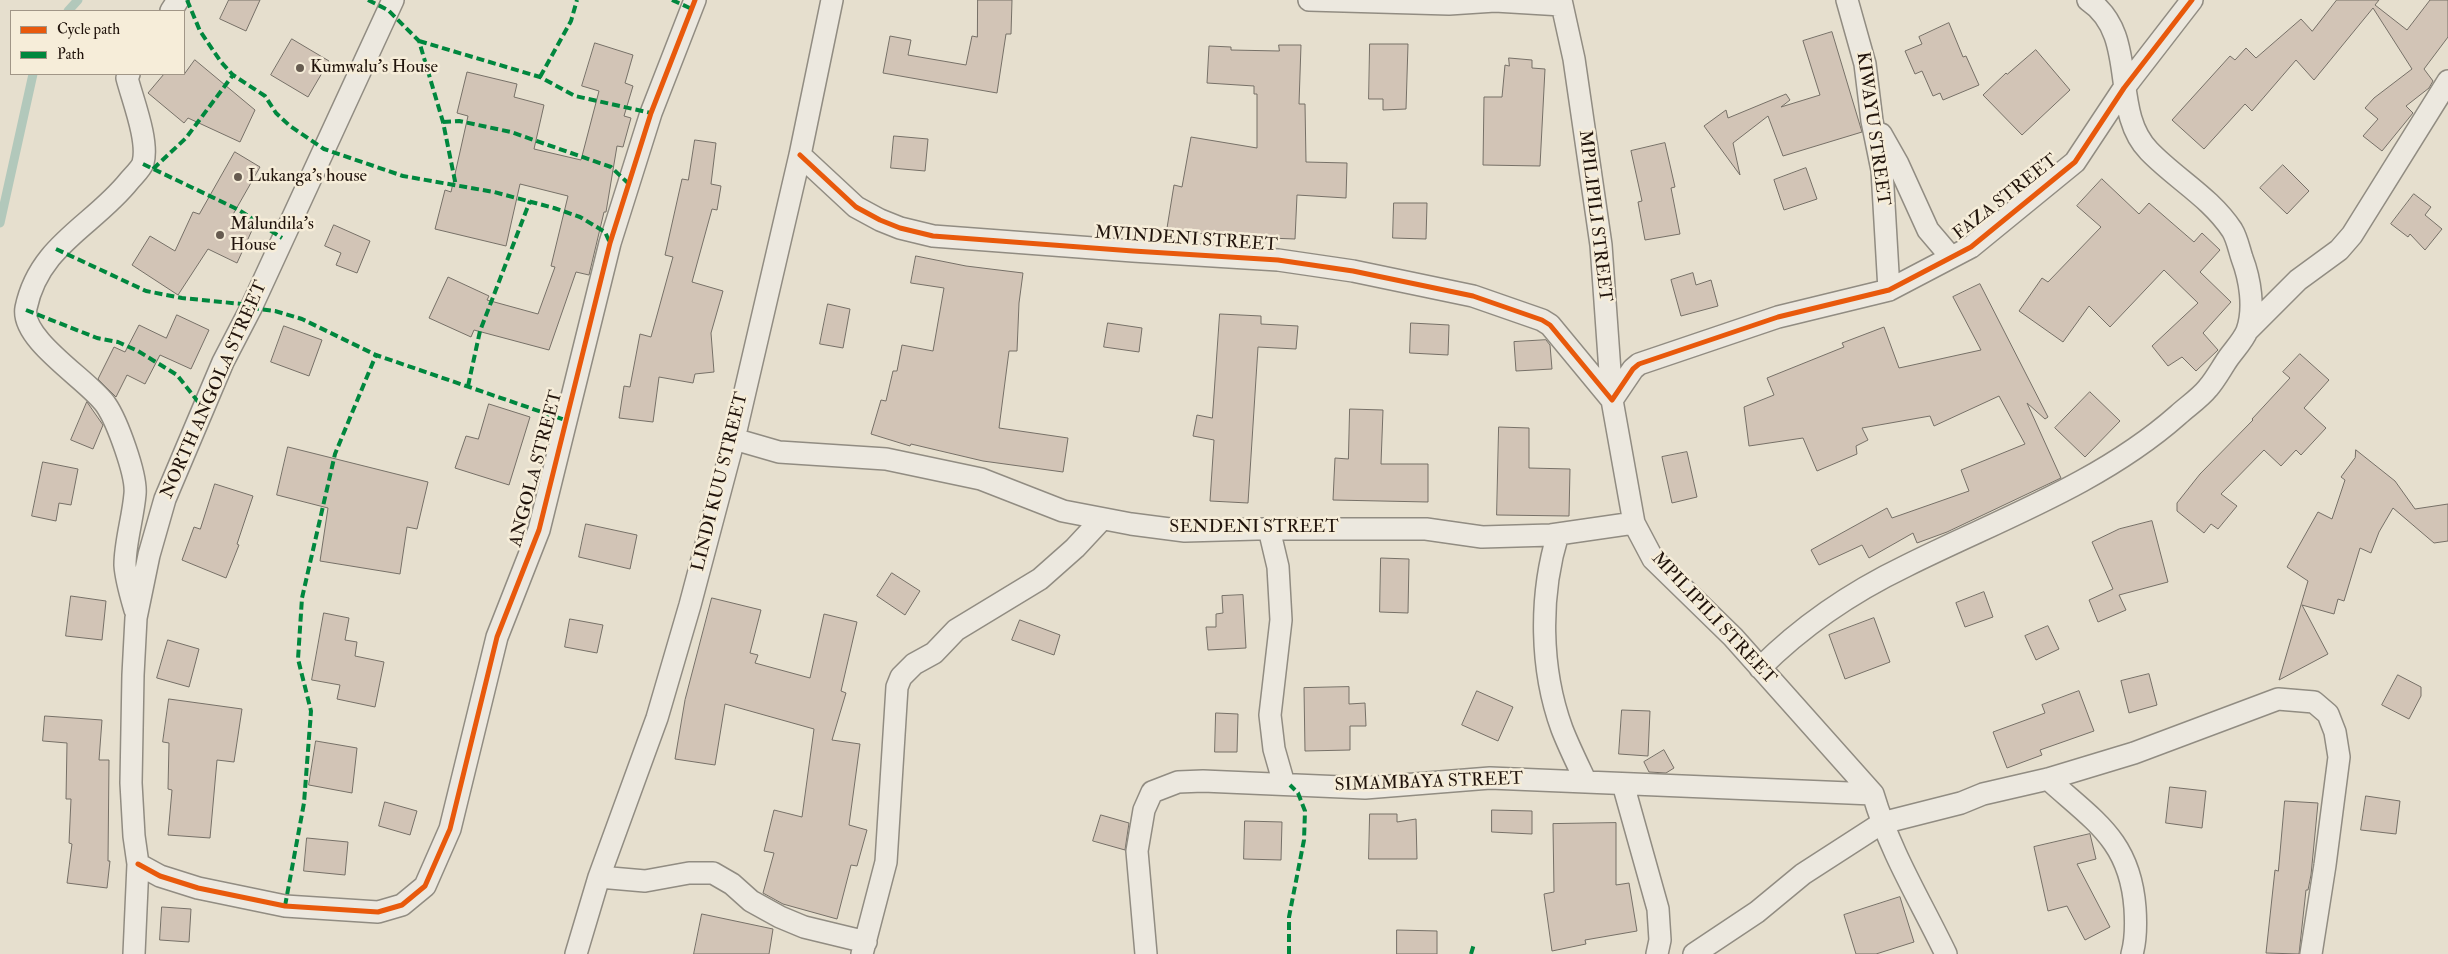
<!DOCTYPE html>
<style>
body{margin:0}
#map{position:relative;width:2448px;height:954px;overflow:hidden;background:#e6dfce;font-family:"IM FELL Double Pica",serif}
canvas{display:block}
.legend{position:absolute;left:10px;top:10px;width:175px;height:65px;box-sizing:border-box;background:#f6edd9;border:1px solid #a19687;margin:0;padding:6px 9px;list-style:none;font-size:15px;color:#21140c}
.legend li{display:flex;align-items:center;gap:10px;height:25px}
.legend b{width:25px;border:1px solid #a19687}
</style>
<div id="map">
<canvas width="2448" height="954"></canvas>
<ul class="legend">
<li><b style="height:6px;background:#e8590c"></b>Cycle path</li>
<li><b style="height:6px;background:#00873e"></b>Path</li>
</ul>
</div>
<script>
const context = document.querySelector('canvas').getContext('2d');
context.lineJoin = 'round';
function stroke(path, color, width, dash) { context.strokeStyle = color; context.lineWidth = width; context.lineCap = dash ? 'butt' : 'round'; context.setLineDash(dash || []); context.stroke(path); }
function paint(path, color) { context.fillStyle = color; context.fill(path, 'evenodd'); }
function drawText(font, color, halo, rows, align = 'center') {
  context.font = font + ' "IM FELL Double Pica",serif'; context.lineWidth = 5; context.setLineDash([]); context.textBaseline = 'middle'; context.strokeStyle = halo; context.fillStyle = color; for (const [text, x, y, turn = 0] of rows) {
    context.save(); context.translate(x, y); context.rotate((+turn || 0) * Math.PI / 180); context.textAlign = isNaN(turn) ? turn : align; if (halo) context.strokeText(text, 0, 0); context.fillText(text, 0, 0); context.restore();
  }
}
stroke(new Path2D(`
 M 68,11 L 78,0
 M 0,223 L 33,74`), '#b2c8bb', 9);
const building = new Path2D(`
 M 229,0 L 260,0 L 246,31 L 220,19 Z
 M 978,0 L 1012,0 L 1011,34 L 1006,34 L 997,93 L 883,73 L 890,36 L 911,40 L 908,55 L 966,65 L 972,36 L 977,37 Z
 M 2337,0 L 2379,0 L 2375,5 L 2407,30 L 2430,0 L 2448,0 L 2448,37 L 2424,69 L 2433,81 L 2429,88 L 2406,106 L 2413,113 L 2382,151 L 2363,136 L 2378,119 L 2365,108 L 2374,98 L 2412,69 L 2373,8 L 2314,80 L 2296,60 L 2252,111 L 2245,104 L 2204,149 L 2172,120 L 2230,56 L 2235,60 L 2246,48 L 2256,58 L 2301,19 L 2312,31 Z
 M 1949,23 L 1963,57 L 1966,56 L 1979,85 L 1943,100 L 1940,93 L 1933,96 L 1922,71 L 1915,74 L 1905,51 L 1922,44 L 1919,37 Z
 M 1832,32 L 1862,132 L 1783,156 L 1768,116 L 1733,143 L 1740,175 L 1704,126 L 1726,110 L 1728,118 L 1786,94 L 1790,100 L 1781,107 L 1820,95 L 1803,41 Z
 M 292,39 L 329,61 L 308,97 L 271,75 Z
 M 595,43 L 633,55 L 625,83 L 633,86 L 624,116 L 631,118 L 623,147 L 617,146 L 606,212 L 604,212 L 589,275 L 576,272 L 549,350 L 474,330 L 471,337 L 429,318 L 448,277 L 489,296 L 487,300 L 538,314 L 555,267 L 551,266 L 568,196 L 520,184 L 506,246 L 435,229 L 445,190 L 451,192 L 468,116 L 457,113 L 467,72 L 517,84 L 514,97 L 544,105 L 534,149 L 581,160 L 599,91 L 582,86 Z
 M 1370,44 L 1408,44 L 1406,109 L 1383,110 L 1383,99 L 1369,99 Z
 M 1279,45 L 1301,45 L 1299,104 L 1305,104 L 1306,162 L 1347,163 L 1346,198 L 1297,195 L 1295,239 L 1216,236 L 1167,228 L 1174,185 L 1182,187 L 1191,137 L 1257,148 L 1257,94 L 1254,94 L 1254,86 L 1207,83 L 1209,46 L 1231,47 L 1231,50 L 1279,51 Z
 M 2036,50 L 2070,90 L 2022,135 L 1983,95 L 2006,73 L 2007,74 Z
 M 1509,58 L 1532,60 L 1532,68 L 1545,69 L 1540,166 L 1483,165 L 1484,97 L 1502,97 L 1505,65 L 1509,66 Z
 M 195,60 L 255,110 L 240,142 L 188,118 L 184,123 L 148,93 L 164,74 L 184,74 Z
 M 894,136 L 928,139 L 925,171 L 891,168 Z
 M 695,140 L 716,143 L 711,184 L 721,186 L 717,210 L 712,209 L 692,282 L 723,291 L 711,333 L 714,372 L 695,374 L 693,383 L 659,377 L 653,422 L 619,418 L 624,386 L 630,387 L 640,334 L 651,337 L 673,257 L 665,255 L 682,179 L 688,180 Z
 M 1665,143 L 1675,187 L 1671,188 L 1680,234 L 1645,240 L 1638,202 L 1642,201 L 1631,151 Z
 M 235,152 L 260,167 L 231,218 L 253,228 L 237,263 L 208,249 L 178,295 L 132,265 L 150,236 L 175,251 L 193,212 L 199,214 Z
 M 2283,165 L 2309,191 L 2287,214 L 2260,188 Z
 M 1806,168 L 1817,199 L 1784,210 L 1774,180 Z
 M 2102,179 L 2139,214 L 2149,203 L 2194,242 L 2202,233 L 2220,250 L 2200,272 L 2231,302 L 2203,333 L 2218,350 L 2196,371 L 2182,357 L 2168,366 L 2152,346 L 2198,303 L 2164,270 L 2110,327 L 2089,306 L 2063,342 L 2019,311 L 2042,278 L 2048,282 L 2101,227 L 2077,206 Z
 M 2414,194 L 2431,207 L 2425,215 L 2442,229 L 2425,250 L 2410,234 L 2408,237 L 2391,224 Z
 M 1394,203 L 1427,203 L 1426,239 L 1393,238 Z
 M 334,225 L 370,241 L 357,273 L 336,265 L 341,253 L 325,246 Z
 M 916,256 L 966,266 L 1023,273 L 1019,303 L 1017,351 L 1009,351 L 999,428 L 1068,438 L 1063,472 L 983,461 L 911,444 L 910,446 L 871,434 L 881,400 L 886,401 L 893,371 L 897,371 L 902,345 L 933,351 L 944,288 L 911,283 Z
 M 1693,273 L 1696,285 L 1711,280 L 1718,306 L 1681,316 L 1671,280 Z
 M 1980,284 L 2048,417 L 2045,419 L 2027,403 L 2061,478 L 1947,532 L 1917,543 L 1913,533 L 1869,558 L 1862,545 L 1819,565 L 1811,550 L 1887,508 L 1892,518 L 1969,491 L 1961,470 L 2025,444 L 1999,396 L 1934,426 L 1930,416 L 1862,428 L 1868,440 L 1856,446 L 1857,454 L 1817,471 L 1803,438 L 1749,446 L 1744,407 L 1774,395 L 1767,378 L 1844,347 L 1842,343 L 1884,327 L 1899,368 L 1981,350 L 1953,297 Z
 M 828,304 L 850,309 L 843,348 L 820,344 Z
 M 1220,314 L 1261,316 L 1261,324 L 1298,326 L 1296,349 L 1258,347 L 1248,503 L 1210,501 L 1214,440 L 1193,436 L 1197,415 L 1212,418 Z
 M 177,315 L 209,330 L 191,369 L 160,355 L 145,384 L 127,375 L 116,397 L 98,379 L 114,347 L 125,352 L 139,325 L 166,338 Z
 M 1108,323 L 1142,328 L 1139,352 L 1104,347 Z
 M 1411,323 L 1449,325 L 1448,355 L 1410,353 Z
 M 284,326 L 322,340 L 309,376 L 271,362 Z
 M 1546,340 L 1550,345 L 1552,369 L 1516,371 L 1514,342 Z
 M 2300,354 L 2329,380 L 2304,408 L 2326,428 L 2301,455 L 2296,450 L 2281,466 L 2264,450 L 2221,494 L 2237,506 L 2218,529 L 2211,524 L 2204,533 L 2177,511 L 2177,503 L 2200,474 L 2253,420 L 2252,419 L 2290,378 L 2283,372 Z
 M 2090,392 L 2120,421 L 2085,457 L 2055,428 Z
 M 87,402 L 103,425 L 93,449 L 71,440 Z
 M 489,404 L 530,417 L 509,485 L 455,468 L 466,436 L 478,439 Z
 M 1350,409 L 1383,410 L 1381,464 L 1428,464 L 1428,502 L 1333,500 L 1335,458 L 1348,459 Z
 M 1499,427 L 1529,428 L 1529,468 L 1570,469 L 1569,516 L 1497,515 Z
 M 288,447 L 428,482 L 417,529 L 407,527 L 400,574 L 320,561 L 328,508 L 277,495 Z
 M 2356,450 L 2395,481 L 2415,509 L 2448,504 L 2448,541 L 2434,543 L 2393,508 L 2379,532 L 2371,553 L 2360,548 L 2344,601 L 2338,599 L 2334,614 L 2302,605 L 2328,654 L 2279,680 L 2308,581 L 2287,567 L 2318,512 L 2332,519 L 2345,480 L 2341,477 L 2355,458 Z
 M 1687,452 L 1697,497 L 1672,503 L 1662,457 Z
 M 43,462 L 78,469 L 71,505 L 59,503 L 56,521 L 32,516 Z
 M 215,484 L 253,496 L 237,544 L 239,545 L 226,578 L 182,560 L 194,527 L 200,529 Z
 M 2152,521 L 2168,582 L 2119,595 L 2126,610 L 2098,622 L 2089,600 L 2113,589 L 2092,542 L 2119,529 Z
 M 586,524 L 637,535 L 630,569 L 579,557 Z
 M 1381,558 L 1409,559 L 1408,613 L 1380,612 Z
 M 892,573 L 920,591 L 905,615 L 877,596 Z
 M 1984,592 L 1993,617 L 1965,627 L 1956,603 Z
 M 1243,595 L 1246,648 L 1208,650 L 1206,627 L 1216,627 L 1216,614 L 1223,613 L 1222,596 Z
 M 71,596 L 106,601 L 102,640 L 66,636 Z
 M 712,598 L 761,610 L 750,653 L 758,655 L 755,663 L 810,678 L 824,614 L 857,622 L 841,691 L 846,693 L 832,740 L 860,744 L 849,825 L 867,830 L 857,866 L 851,865 L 837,919 L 783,904 L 763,893 L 774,853 L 764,851 L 774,810 L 802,817 L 814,729 L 725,704 L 715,765 L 675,759 L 685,700 Z
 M 324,613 L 349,618 L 345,640 L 357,642 L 355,656 L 384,662 L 375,707 L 337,699 L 340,685 L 312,680 Z
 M 1874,618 L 1890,662 L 1845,679 L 1829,635 Z
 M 570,619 L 603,625 L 597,653 L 565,647 Z
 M 1020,620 L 1060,635 L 1054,655 L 1012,640 Z
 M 2048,626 L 2059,649 L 2036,660 L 2025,636 Z
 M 168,640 L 199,649 L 189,687 L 157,678 Z
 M 2149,674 L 2157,705 L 2129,713 L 2121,681 Z
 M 2398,675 L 2421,687 L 2421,696 L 2409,719 L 2382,705 Z
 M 1349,687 L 1349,704 L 1365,703 L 1366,726 L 1350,726 L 1350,750 L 1305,751 L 1304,688 Z
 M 1477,691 L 1513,707 L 1498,741 L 1462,725 Z
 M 2079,691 L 2094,731 L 2040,750 L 2042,755 L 2007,768 L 1993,732 L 2045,713 L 2042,705 Z
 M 169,699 L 242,709 L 234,762 L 217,760 L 210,838 L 168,835 L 172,790 L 168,789 L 169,743 L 163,742 Z
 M 1622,710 L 1650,711 L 1648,756 L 1619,754 Z
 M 1216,713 L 1238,714 L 1237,752 L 1215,752 Z
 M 45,716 L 102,720 L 99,760 L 109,760 L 108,861 L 110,861 L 107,888 L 67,883 L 72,844 L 69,843 L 71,799 L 66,799 L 67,743 L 43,741 Z
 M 316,741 L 357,748 L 352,793 L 309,785 Z
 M 1664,750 L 1674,768 L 1666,773 L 1649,772 L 1644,762 Z
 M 2170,787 L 2206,791 L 2202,828 L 2166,823 Z
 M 2366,796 L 2400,801 L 2396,834 L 2361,830 Z
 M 2285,801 L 2318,803 L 2311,875 L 2308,890 L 2306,890 L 2299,954 L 2266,953 L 2275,870 L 2278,871 Z
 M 385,802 L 417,811 L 410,835 L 379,826 Z
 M 1492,810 L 1532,811 L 1532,834 L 1492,832 Z
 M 1370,814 L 1397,814 L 1397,822 L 1416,819 L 1417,859 L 1369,859 Z
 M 1101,815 L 1129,823 L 1125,850 L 1093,841 Z
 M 1245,821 L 1282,822 L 1281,860 L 1244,859 Z
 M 1616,823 L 1616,885 L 1629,883 L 1637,931 L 1585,940 L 1586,944 L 1552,951 L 1544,894 L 1554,892 L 1553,824 Z
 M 2090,834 L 2096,859 L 2077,864 L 2110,927 L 2085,940 L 2067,906 L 2048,911 L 2034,847 Z
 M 307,838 L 348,842 L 345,875 L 304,871 Z
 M 1900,897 L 1914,942 L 1876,954 L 1856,954 L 1844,915 Z
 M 162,907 L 191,909 L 189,942 L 160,940 Z
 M 702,914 L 773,929 L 769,954 L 694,954 Z
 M 1397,930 L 1437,931 L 1437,954 L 1397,954 Z`);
paint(building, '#d2c4b6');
stroke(building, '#767067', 1);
const minor = new Path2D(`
 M 1309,0 L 1449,4 L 1495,1 L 1562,5
 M 1561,0 L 1574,59 L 1601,245 L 1612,400 L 1634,523 L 1653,559 L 1733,637 L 1873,794 C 1891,854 1919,898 1946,954
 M 1847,0 L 1865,64 L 1872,121 L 1882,170 L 1889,290
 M 171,11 L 178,0
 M 129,74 L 127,78 C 133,101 149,141 143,163 C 141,169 133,176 129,181 C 93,226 39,245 26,308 C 20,340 90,381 106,405 C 117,421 137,475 135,494 C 133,518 125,542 125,565 C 126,580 131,596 135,610
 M 1881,134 L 1898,164 L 1928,230 L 1951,257
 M 800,155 L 856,207 L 880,220 L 900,228 L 933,236 L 1133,251 L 1278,260 L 1353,271 L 1473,296 L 1542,320 L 1550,325 L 1612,400 L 1633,369 L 1639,364 L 1778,317 L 1889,290 L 1971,247 L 2075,162 L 2124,88 L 2192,0
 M 2247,331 L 2298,280 L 2339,250 L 2352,235 L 2448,81
 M 734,439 L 779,452 L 886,459 L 981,479 L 1063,511 L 1131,524 L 1185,531 L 1257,529 L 1426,529 L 1482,537 L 1551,535 L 1634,523
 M 1269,529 L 1278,567 L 1281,620 L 1270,715 L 1274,749 L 1284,784
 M 1558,534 C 1539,596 1540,669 1562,729 C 1569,747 1578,765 1586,782
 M 1760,668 C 1802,626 1852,592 1906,566 C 1998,520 2100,484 2178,415 C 2188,406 2200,398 2208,388 C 2215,380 2221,369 2227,360 C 2233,351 2243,341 2247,331 C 2255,308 2250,279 2242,258 C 2239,249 2237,238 2232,230 C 2210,197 2176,179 2149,151 C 2109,110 2140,35 2088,0
 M 2048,779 C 2094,821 2130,840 2135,908 C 2136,923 2136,940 2132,954
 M 1623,784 L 1658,909 L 1660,940 L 1657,954
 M 138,864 L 160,876 L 198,888 L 285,906 L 378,912 L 402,905 L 425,886 L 450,829 L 497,637 L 539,530 L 610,243 L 651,113 L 695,0
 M 599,877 L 645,881 L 689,873 L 713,873 L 732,884 L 751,901 L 780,917 L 804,927 L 866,942
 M 134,954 L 138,864 L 134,836 L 131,783 L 133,675 L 136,618 L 149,555 L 165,499 L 223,362 L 251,308 L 393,0
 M 576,954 L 599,877 L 657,718 L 690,605 L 734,439 L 800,155 L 832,0
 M 862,954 L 886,862 L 897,687 L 901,677 L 914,664 L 934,653 L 956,630 L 1040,579 L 1075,548 L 1102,519
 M 1146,954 L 1137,851 L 1144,810 L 1152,792 L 1178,782 L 1203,781 L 1365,788 L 1490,778 L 1873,794
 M 1694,954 L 1757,912 L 1803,874 L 1882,823 L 1961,803 L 1983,794 L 2048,779 L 2134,753 L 2278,699 L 2314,702 L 2328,714 L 2335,732 L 2339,757 L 2325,865 L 2311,954`);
stroke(minor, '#918c82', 24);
stroke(minor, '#ece8df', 21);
stroke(new Path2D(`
 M 187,0 L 200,31 L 221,62 L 233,75 L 265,96 L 276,113 L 290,126 L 324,149 L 403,176 L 494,192 L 554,208 L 580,217 L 605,232 L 610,243
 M 368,0 L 388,10 L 419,41 L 443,122 L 456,186
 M 672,0 L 692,9
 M 419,41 L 540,77 L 575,96 L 651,113
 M 540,77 L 571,21 L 577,0
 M 443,122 L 459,121 L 511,132 L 611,167 L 629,184
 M 143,164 L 239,210 L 282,238
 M 153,169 L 186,138 L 233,75
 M 56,249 L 146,291 L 182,298 L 252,305
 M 251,308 L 275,311 L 302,319 L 376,355 L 565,420
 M 26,310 L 97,338 L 118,342 L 138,351 L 177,375 L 203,408
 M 468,386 L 480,331 L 530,201
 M 285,906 L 304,803 L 311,711 L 298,659 L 302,598 L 335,454 L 376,355
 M 1289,954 L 1289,917 L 1304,840 L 1305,811 L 1298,793 L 1290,785
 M 1471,954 L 1474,944`), '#00873e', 4, [8, 4]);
stroke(new Path2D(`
 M 800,155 L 856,207 L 880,220 L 900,228 L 933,236 L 1133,251 L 1278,260 L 1353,271 L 1473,296 L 1542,320 L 1550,325 L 1612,400 L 1633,369 L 1639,364 L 1778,317 L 1889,290 L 1971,247 L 2075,162 L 2124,88 L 2192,0
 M 138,864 L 160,876 L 198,888 L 285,906 L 378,912 L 402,905 L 425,886 L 450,829 L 497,637 L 539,530 L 610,243 L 651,113 L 695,0`), '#e8590c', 5);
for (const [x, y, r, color] of [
 [300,68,5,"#665b50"],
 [238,177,5,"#665b50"],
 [220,235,5,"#665b50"]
]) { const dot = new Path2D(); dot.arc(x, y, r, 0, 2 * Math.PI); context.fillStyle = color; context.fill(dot); stroke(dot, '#f6edd9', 2); }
drawText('18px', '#21140c', '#f6edd9', [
 ["Kumwalu's House",310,68],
 ["Lukanga's house",248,177],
 ["Malundila's",230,225],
 ["House",230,246]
], 'left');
drawText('18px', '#21140c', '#f6edd9', [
 ["KIWAYU STREET",1872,129,82],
 ["FAZA STREET",2006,198,-38],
 ["MPILIPILI STREET",1594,216,83],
 ["MVINDENI STREET",1186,240,4],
 ["NORTH ANGOLA STREET",215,390,-66],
 ["ANGOLA STREET",537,469,-75],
 ["LINDI KUU STREET",721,482,-76],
 ["SENDENI STREET",1254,528],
 ["MPILIPILI STREET",1713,619,47],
 ["SIMAMBAYA STREET",1429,783,-2]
]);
</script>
